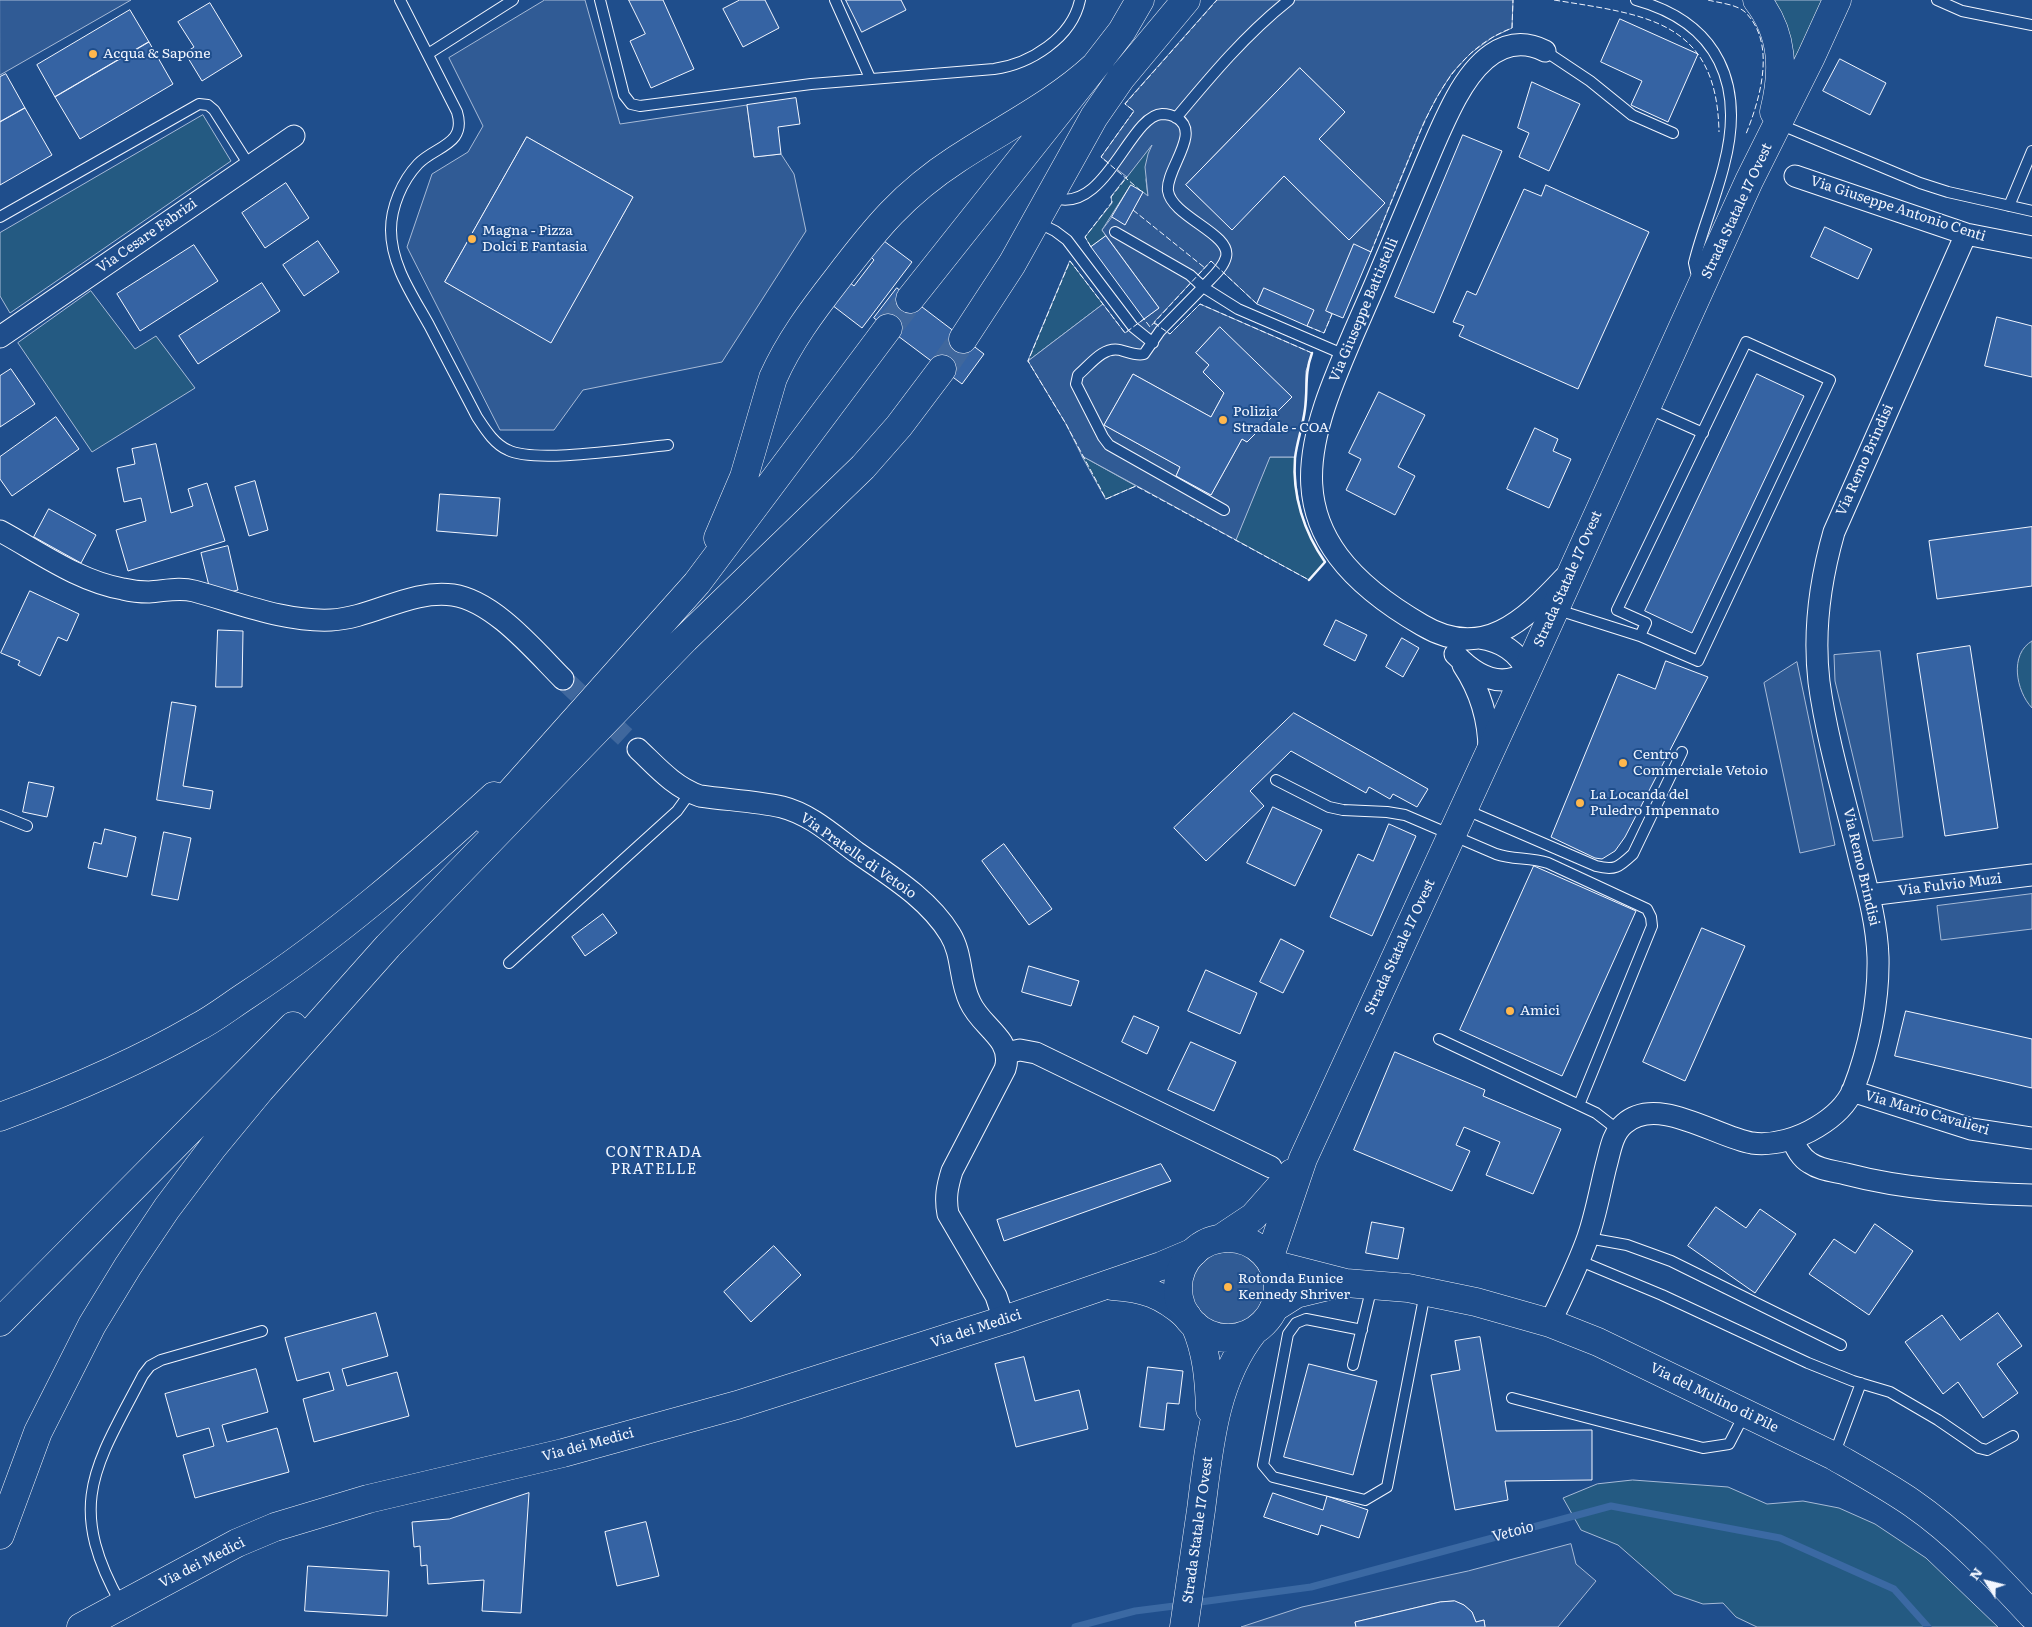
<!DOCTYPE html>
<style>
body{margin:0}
#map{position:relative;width:2032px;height:1627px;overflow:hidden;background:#1f4e8c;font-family:Literata,serif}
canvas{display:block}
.north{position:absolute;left:1962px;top:1557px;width:50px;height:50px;-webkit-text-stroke:4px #1f4e8c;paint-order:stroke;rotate:306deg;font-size:14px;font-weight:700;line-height:20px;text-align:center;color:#f2f6ff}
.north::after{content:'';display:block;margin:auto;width:18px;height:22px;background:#f2f6ff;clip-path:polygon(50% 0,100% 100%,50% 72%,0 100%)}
</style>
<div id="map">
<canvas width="2032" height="1627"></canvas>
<div class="north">N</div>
</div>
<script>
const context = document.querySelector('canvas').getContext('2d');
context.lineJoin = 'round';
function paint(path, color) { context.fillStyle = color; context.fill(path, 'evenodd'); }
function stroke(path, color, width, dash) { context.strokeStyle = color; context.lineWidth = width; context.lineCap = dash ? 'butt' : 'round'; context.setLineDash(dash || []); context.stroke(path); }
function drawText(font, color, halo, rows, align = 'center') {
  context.font = font + ' Literata,serif'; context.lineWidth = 4; context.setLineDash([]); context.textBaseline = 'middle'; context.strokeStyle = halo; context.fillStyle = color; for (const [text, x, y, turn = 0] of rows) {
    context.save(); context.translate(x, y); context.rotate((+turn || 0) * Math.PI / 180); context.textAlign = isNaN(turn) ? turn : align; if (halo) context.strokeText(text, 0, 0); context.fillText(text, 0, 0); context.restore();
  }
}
const green = new Path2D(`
 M 1773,0 L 1827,0 L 1793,74 C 1792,46 1788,24 1773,0 Z
 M 203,115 L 231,161 L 10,313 L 0,296 L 0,233 Z
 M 1154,141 L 1146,180 L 1148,197 L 1130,186 L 1102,230 L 1106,236 L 1091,247 L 1085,237 L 1112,203 L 1111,197 Z
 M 1070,261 L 1103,304 L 1028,361 Z
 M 91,291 L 135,349 L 156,336 L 195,388 L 92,452 L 18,343 Z
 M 1082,456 L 1136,486 L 1106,499 Z
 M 1270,457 L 1295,457 C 1294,496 1303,530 1325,562 L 1309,580 L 1236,540 Z
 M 2032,641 L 2032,708 C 2016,691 2009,654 2032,641 Z
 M 1633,1480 L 1728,1487 L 1767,1504 L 1803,1501 L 1839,1508 L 1875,1524 L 1926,1558 L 1998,1627 L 1757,1627 L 1736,1617 L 1723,1603 L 1703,1604 L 1674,1594 L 1618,1545 L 1581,1530 L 1563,1498 L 1597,1484 Z`);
paint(green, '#245a82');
stroke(green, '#a8bbd7', 1);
const parking = new Path2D(`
 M 0,0 L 131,0 L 0,75 Z
 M 545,0 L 585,0 L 620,124 L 747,105 L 754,157 L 781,154 L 794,174 L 806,231 L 722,362 L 583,390 L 554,430 L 500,430 L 407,247 L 432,174 L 468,152 L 483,126 L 449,58 ZM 527,137 L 633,197 L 551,342 L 445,282 Z
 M 1217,0 L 1513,0 L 1512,28 L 1493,37 L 1471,53 L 1452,73 L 1437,97 L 1424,122 L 1371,252 L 1354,245 L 1327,311 L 1332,314 L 1324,333 L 1307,326 L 1264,289 L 1257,304 L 1211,261 L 1154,322 L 1170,334 L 1200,304 L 1312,353 L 1306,371 L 1305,409 L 1295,457 L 1270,457 L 1236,540 L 1082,456 L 1066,424 L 1028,361 L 1103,304 L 1125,333 L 1159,308 L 1102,230 L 1112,217 L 1125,224 L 1143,192 L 1148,196 L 1145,167 L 1148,154 L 1152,145 L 1127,177 L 1101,157 L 1134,111 L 1125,104 ZM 1300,68 L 1345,112 L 1319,139 L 1385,203 L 1349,240 L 1284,176 L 1232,229 L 1186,185 ZM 1220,328 L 1291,397 L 1247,442 L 1242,439 L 1211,495 L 1176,476 L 1180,467 L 1104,425 L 1133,374 L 1211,417 L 1224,393 L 1203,372 L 1209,365 L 1196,353 Z
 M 1880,651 L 1903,837 L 1873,841 L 1835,681 L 1834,655 Z
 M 1797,662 L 1835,845 L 1800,853 L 1764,683 Z
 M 2032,894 L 2032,929 L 1941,940 L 1937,906 Z
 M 1214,1240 L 1239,1240 L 1256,1247 L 1261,1250 L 1277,1279 L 1278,1291 L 1268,1319 L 1259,1327 L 1236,1337 L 1224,1338 L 1211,1335 L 1179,1297 L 1179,1283 L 1182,1269 L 1204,1245 Z
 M 1571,1544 L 1576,1564 L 1596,1581 L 1558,1627 L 1485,1627 L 1484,1620 L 1476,1622 L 1472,1612 L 1464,1605 L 1454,1601 L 1440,1602 L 1355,1622 L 1356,1627 L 1241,1627 L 1302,1607 L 1468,1571 Z`);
paint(parking, '#305b95');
stroke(parking, '#a8bbd7', 1);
stroke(new Path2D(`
 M 1193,1603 L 1311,1587 L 1611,1506 L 1780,1538 L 1894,1589 L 1928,1627
 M 1075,1627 L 1135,1611 L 1182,1605`), '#3b69a3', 7);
const building = new Path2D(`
 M 629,0 L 663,0 L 694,69 L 651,88 L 630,41 L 645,34 Z
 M 740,0 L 765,0 L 779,28 L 743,47 L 723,9 Z
 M 846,0 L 901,0 L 906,10 L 862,32 Z
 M 210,3 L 242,56 L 202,81 L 185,53 L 194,47 L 178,22 Z
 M 130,10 L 149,42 L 55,97 L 37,65 Z
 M 1620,19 L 1698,54 L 1668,122 L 1631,105 L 1642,81 L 1601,62 Z
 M 149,42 L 173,84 L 80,139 L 55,97 Z
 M 1840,59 L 1886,83 L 1870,115 L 1823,91 Z
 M 1300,68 L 1345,112 L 1319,139 L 1385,203 L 1349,240 L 1284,176 L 1232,230 L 1186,185 Z
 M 6,74 L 25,108 L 0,122 L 0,77 Z
 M 1532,82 L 1580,104 L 1549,171 L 1519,157 L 1529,133 L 1518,128 Z
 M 796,98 L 800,124 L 778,127 L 781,154 L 754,157 L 747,105 Z
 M 25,108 L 52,155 L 0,185 L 0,122 Z
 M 1463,135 L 1502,151 L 1434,313 L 1395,297 Z
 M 527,137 L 633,197 L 551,343 L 445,282 Z
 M 286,183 L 309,218 L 265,248 L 242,213 Z
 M 1131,185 L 1143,192 L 1125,225 L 1112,217 Z
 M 1546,185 L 1649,232 L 1578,389 L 1459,336 L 1464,326 L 1453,322 L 1467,291 L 1476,295 L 1524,189 L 1541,196 Z
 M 1825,227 L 1872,249 L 1858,279 L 1811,257 Z
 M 1106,236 L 1159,308 L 1144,319 L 1091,247 Z
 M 318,241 L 339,272 L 304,296 L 283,265 Z
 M 884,241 L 912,262 L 862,328 L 832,305 L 849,282 L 854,286 L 874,260 L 871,257 Z
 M 1354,244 L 1371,252 L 1343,318 L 1326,311 Z
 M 194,245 L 218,281 L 140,331 L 117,294 Z
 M 262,283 L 280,311 L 198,364 L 179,336 Z
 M 897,288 L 984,354 L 962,384 L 874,318 Z
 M 1264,288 L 1314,310 L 1307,326 L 1257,304 Z
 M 1997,317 L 2032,326 L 2032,377 L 1985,366 Z
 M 1220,327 L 1292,397 L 1247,442 L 1242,439 L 1211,495 L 1176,476 L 1180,467 L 1104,425 L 1133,374 L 1211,417 L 1224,393 L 1203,372 L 1209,365 L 1196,353 Z
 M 11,369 L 35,404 L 0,427 L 0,376 Z
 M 1757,374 L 1804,396 L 1692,633 L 1645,611 Z
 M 1379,392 L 1425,415 L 1398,467 L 1415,476 L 1395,515 L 1346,490 L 1361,459 L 1349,453 Z
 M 56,417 L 79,449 L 12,496 L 0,479 L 0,457 Z
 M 1535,428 L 1558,439 L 1553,451 L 1571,459 L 1549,508 L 1507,489 Z
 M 156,444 L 171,513 L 193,506 L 188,489 L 207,483 L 225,541 L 128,571 L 116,530 L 146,521 L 141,498 L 124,502 L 117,468 L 135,464 L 132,449 Z
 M 255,481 L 268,530 L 249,536 L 235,487 Z
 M 440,494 L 500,498 L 497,536 L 437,531 Z
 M 49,509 L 96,535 L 81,563 L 34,537 Z
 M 2032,527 L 2032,586 L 1937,599 L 1929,541 Z
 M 228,546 L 238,590 L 222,594 L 221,588 L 210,590 L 201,553 Z
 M 30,591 L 79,614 L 67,641 L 58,637 L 40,676 L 18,665 L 20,661 L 1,653 Z
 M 1336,620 L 1367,635 L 1355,661 L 1324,645 Z
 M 218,630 L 243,631 L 242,687 L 216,687 Z
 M 1402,638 L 1419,648 L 1403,677 L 1386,667 Z
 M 1970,646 L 1998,828 L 1945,836 L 1917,654 Z
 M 1666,661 L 1708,677 L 1625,837 L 1615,851 L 1602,859 L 1595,858 L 1551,837 L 1618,674 L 1655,689 Z
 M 172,702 L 196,706 L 183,786 L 213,791 L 210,809 L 157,800 Z
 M 1294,713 L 1428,789 L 1417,807 L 1393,794 L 1390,799 L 1369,787 L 1366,793 L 1291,751 L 1250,791 L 1264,806 L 1206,861 L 1174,828 Z
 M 29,782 L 54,787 L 47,817 L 23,812 Z
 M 1273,807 L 1322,830 L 1295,886 L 1247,863 Z
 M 1389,824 L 1416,836 L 1372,936 L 1330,917 L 1358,854 L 1373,861 Z
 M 105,829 L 136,837 L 127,877 L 88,868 L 94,842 L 101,844 Z
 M 164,832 L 191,838 L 178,900 L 152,895 Z
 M 1004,844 L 1052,909 L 1029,925 L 982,861 Z
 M 1534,866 L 1636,911 L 1562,1076 L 1460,1030 Z
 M 603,914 L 617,933 L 585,956 L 572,937 Z
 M 1702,928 L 1745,946 L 1685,1081 L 1643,1062 Z
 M 1281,939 L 1304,951 L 1283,993 L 1260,982 Z
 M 1029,966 L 1079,981 L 1071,1006 L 1022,992 Z
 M 1206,970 L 1257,993 L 1240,1034 L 1188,1011 Z
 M 1906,1011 L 2032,1039 L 2032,1088 L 1895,1056 Z
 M 1134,1016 L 1159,1027 L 1147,1054 L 1122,1042 Z
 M 1191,1042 L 1236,1062 L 1214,1111 L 1168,1090 Z
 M 1395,1052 L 1485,1090 L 1483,1096 L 1561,1129 L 1533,1194 L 1486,1175 L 1500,1142 L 1464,1127 L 1456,1145 L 1470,1151 L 1452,1191 L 1354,1150 Z
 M 1161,1164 L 1171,1181 L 1004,1241 L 997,1220 Z
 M 1716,1207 L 1746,1228 L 1760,1209 L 1796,1234 L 1755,1293 L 1688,1246 Z
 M 1372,1222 L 1404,1228 L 1398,1259 L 1366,1253 Z
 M 1875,1224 L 1913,1251 L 1869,1315 L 1809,1274 L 1834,1239 L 1855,1253 Z
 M 774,1246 L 801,1275 L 751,1322 L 724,1292 Z
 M 376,1313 L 388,1356 L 342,1369 L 347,1386 L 397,1372 L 409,1416 L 314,1442 L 303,1399 L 334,1390 L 329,1372 L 297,1381 L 285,1338 Z
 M 1998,1313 L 2022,1346 L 1997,1364 L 2018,1393 L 1983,1418 L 1958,1382 L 1943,1394 L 1905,1342 L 1942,1315 L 1960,1340 Z
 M 1480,1337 L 1496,1431 L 1592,1430 L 1592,1480 L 1505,1481 L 1508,1500 L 1455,1510 L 1431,1375 L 1460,1370 L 1455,1341 Z
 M 1024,1357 L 1035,1401 L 1079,1390 L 1088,1429 L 1016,1447 L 995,1364 Z
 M 1309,1364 L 1377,1381 L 1353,1475 L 1284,1457 Z
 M 1148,1367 L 1183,1371 L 1179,1404 L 1167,1403 L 1164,1430 L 1140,1427 Z
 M 256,1369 L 268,1412 L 222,1425 L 227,1442 L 277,1428 L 289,1472 L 195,1498 L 183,1455 L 214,1446 L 209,1428 L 177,1437 L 165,1394 Z
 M 529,1493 L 521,1613 L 482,1611 L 484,1580 L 428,1584 L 427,1565 L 421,1566 L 420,1546 L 414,1547 L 412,1522 L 449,1519 Z
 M 1273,1493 L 1323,1510 L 1327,1496 L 1368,1510 L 1359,1538 L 1321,1525 L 1318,1535 L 1264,1517 Z
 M 646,1522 L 659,1576 L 617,1586 L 605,1532 Z
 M 308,1566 L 389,1571 L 387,1616 L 305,1611 Z
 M 1455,1601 L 1464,1605 L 1472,1612 L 1476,1622 L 1484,1620 L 1485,1627 L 1356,1627 L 1355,1622 L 1440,1602 Z`);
paint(building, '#3563a3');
stroke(building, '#f2f6ff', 1);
stroke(new Path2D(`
 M 563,679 L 638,749`), '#3f679d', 21, [21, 11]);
stroke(new Path2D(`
 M 888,328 L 910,299
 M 942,369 L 963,339`), '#3f679d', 28, [28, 14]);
const lane = new Path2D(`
 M 400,0 L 457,112 C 467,145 435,146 418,164 C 402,181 391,207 391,230 C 391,265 413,296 429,325 C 445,356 461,386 477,417 C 485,429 494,444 508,450 C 535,464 634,448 668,445
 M 600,0 L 624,95 L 631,104 L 640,106 L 811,84 L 994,69 C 1030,64 1072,38 1080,0
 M 835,0 L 870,78
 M 1636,0 C 1719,23 1745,85 1724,165 C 1716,198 1702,230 1694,263 L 1696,272 L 1702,277
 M 1937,0 L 1962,11 L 2032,25
 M 1545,51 L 1590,81 L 1632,115 L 1673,133
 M 428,54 L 513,0
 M 1176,118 C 1211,76 1246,34 1289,0
 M 1779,124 L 1920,183 L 1948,192 L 2032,211
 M 1051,197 C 1105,218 1129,115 1162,114 C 1167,114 1172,115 1177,118 C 1202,133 1165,170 1168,191 C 1172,217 1232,234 1226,257 C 1223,269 1211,278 1203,287 L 1190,275 L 1115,232
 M 2009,206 L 2032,151
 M 0,217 L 199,104 L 208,105 L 214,110 L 249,165
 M 1037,222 L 1055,231 L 1067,240 L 1133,327 L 1153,343
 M 1647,408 L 1703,433
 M 1224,510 L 1109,445 L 1103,437 L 1076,384 L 1078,375 C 1090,365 1103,346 1120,350 C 1128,352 1136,356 1144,354 L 1160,331 L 1203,287 L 1238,309 L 1345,355
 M 1555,609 L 1640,636 L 1698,661 L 1830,380 L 1746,342 L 1617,610 L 1646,623 L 1640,636
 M 1276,780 L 1329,807 L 1343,810 L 1387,812 L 1405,815 L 1496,854 C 1513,860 1530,857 1548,863 L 1647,909 L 1651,917 L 1652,926 L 1579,1105
 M 1464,809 L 1596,866 C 1615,871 1619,867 1633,854 L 1682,752
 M 0,815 L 27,826
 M 509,963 L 677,811 L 690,793
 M 1439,1039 L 1596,1113 L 1618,1130
 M 1588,1238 L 1627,1245 L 1671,1261 L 1841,1345
 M 1578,1260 L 1662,1295 L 1808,1363 L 1853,1381 L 1890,1392 L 1938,1420 L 1979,1448 L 1987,1450 L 2013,1436
 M 1362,1330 L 1306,1319 L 1296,1323 L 1288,1334 L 1263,1465 L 1273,1477 L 1365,1500 L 1387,1487 L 1425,1293
 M 1353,1365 L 1372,1286
 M 1512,1398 L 1703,1448 L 1729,1444 L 1745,1413
 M 1834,1455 L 1861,1383
 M 121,1604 C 65,1504 95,1467 143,1375 L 150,1366 L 161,1360 L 262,1331`);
const street = new Path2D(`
 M 1545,51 C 1504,30 1474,65 1456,98 C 1444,120 1434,144 1424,168 C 1408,206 1392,244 1376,282 C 1314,427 1251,526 1422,625 C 1482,661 1524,621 1564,578
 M 1795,176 L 1966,234 L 2032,247
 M 0,337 L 294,136
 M 0,531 C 39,552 78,581 123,589 C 131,591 141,592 149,592 C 165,591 179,587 194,591 C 239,603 284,622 331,620 C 372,618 411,589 453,595 C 494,601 535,651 563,679
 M 1455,654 C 1474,674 1501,691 1527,671 C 1518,652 1501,641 1480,638
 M 1463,665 C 1481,692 1489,720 1489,751
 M 638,749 C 657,767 674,787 700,796 C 727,800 755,801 782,807 C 810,814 833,835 856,852 C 889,875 928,898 950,934 C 963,955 959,980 970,1002 C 977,1018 993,1029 1002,1043 C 1007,1052 1008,1060 1005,1069 L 952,1171 C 947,1187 945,1198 948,1214 L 996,1296 L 1004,1320
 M 1869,895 L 2032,875
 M 1006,1053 L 1020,1050 L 1036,1053 L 1271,1167
 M 1852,1091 L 1971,1129 L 2032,1138
 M 1792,1139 C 1796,1148 1801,1158 1810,1163 C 1820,1170 1834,1171 1846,1174 C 1907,1190 1969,1193 2032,1195
 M 1550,1323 C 1563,1295 1578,1266 1588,1237 C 1596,1214 1600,1190 1606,1166 C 1610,1152 1612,1134 1624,1124 C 1657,1094 1716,1137 1752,1143 C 1774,1146 1799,1138 1817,1127 C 1832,1118 1846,1106 1853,1090 C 1869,1049 1879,1001 1878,957 C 1877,926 1869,895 1861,865 C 1847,806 1827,742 1819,682 C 1813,631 1820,581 1834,532 L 1966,234`);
const secondary = new Path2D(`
 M 1272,1264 L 1346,1283 L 1408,1288 L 1476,1302 L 1550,1323 L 1598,1342 L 1834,1456 C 1860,1471 1887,1486 1912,1503 C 1957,1534 1995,1575 2032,1615
 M 1112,1286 C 1144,1288 1162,1294 1187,1316
 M 1274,1308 L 1296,1294 L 1337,1284
 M 81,1627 L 237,1543 L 275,1527 L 368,1499 L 563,1453 L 737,1405 L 1004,1320 L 1161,1266 L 1194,1252`);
const primary = new Path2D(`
 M 1757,0 C 1784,34 1784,72 1774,112
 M1178 1288a50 50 0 1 1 100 0a50 50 0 1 1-100 0Z
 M 1220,1239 L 1253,1217 L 1292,1173
 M 1269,1259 L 1303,1159 L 1527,671 L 1749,181 L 1811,57 L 1837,0
 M 1195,1325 C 1207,1352 1209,1380 1210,1409
 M 1184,1627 C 1190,1588 1195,1549 1201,1510 C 1209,1448 1214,1381 1254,1331`);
const highway = new Path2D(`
 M 910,299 L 1095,66 L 1122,31 L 1140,0
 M 963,339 L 1012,264 L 1094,117 L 1121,78 L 1186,0
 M 718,538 L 744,477 L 773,378 C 789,342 812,311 837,279 C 875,229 903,194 957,159 C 1004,128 1054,104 1095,66
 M 486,820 L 697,583 L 888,328
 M 0,1117 C 67,1092 134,1064 196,1028 C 214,1019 230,1006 247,995 C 335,937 416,867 494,796
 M 0,1322 L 293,1026
 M 0,1535 L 38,1432 L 92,1325 L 128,1266 L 167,1208 L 213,1147 L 260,1090 L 388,946 L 685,639 L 863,467 L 899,426 L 942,369`);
stroke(lane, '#f2f6ff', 12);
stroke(street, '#f2f6ff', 23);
stroke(secondary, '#f2f6ff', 29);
stroke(primary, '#f2f6ff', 29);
stroke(highway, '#f2f6ff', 29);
stroke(lane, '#1f4e8c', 10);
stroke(street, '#1f4e8c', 21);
stroke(secondary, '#1f4e8c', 28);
stroke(primary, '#1f4e8c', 28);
stroke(highway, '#1f4e8c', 28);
stroke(new Path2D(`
 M 1554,0 C 1646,15 1717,20 1719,132
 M 1708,0 C 1719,3 1736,4 1745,12 C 1777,43 1760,99 1746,134
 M 1141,191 L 1101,157 L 1134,111 L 1125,104 L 1217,0
 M 1133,210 L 1205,268
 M 1091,247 L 1085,237 L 1112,202 L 1111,197 L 1127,177
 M 1371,252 C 1383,222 1395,192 1407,163 C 1430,107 1452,51 1512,28 L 1513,0
 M 1257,304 L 1211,261 L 1150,327 L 1144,319 L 1125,333 L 1070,261 L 1028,361 L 1066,424 L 1106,499 L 1136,486 L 1309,580
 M 1154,323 L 1170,334 L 1200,304 L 1312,353
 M 1307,326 L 1324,333 L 1332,314`), '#f2f6ff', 1, [6, 2.5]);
stroke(new Path2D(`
 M 1309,580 L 1325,562 C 1304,532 1292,495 1295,458 C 1297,441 1303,426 1305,409 C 1308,388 1304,375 1312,353`), '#f2f6ff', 2.5);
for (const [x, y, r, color] of [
 [93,54,5,"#ffb74d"],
 [472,239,5,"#ffb74d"],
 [1223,420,5,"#ffb74d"],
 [1623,763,5,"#ffb74d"],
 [1580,803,5,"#ffb74d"],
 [1510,1011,5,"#ffb74d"],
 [1228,1287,5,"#ffb74d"]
]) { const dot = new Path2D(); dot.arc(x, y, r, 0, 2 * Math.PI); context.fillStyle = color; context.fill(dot); stroke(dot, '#1f4e8c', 2); }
drawText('14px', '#f2f6ff', '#1f4e8c', [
 ["Acqua & Sapone",103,54],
 ["Magna - Pizza",482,231],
 ["Dolci E Fantasia",482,247],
 ["Polizia",1233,412],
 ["Stradale - COA",1233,428],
 ["Centro",1633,755],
 ["Commerciale Vetoio",1633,771],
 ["La Locanda del",1590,795],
 ["Puledro Impennato",1590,811],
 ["Amici",1520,1011],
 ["Rotonda Eunice",1238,1279],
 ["Kennedy Shriver",1238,1295]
], 'left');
drawText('14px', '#f2f6ff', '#1f4e8c', [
 ["Via Giuseppe Antonio Centi",1898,209,18],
 ["Strada Statale 17 Ovest",1737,211,-65],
 ["Via Cesare Fabrizi",147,236,-35],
 ["Via Giuseppe Battistelli",1364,310,-67],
 ["Via Remo Brindisi",1865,460,-66],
 ["Strada Statale 17 Ovest",1568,579,-66],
 ["Via Pratelle di Vetoio",858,856,35],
 ["Via Remo Brindisi",1861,867,77],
 ["Via Fulvio Muzi",1950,885,-7],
 ["Strada Statale 17 Ovest",1400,947,-65],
 ["Via Mario Cavalieri",1927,1113,16],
 ["Via dei Medici",976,1329,-18],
 ["Via del Mulino di Pile",1714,1398,26],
 ["Via dei Medici",588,1445,-15],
 ["Strada Statale 17 Ovest",1198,1530,-82],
 ["Via dei Medici",202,1563,-27]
]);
context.letterSpacing = '1px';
drawText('15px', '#f2f6ff', '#1f4e8c', [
 ["CONTRADA",654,1153],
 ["PRATELLE",654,1170]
]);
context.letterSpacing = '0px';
drawText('italic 15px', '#f2f6ff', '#1f4e8c', [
 ["Vetoio",1513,1532,-15]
]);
</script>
